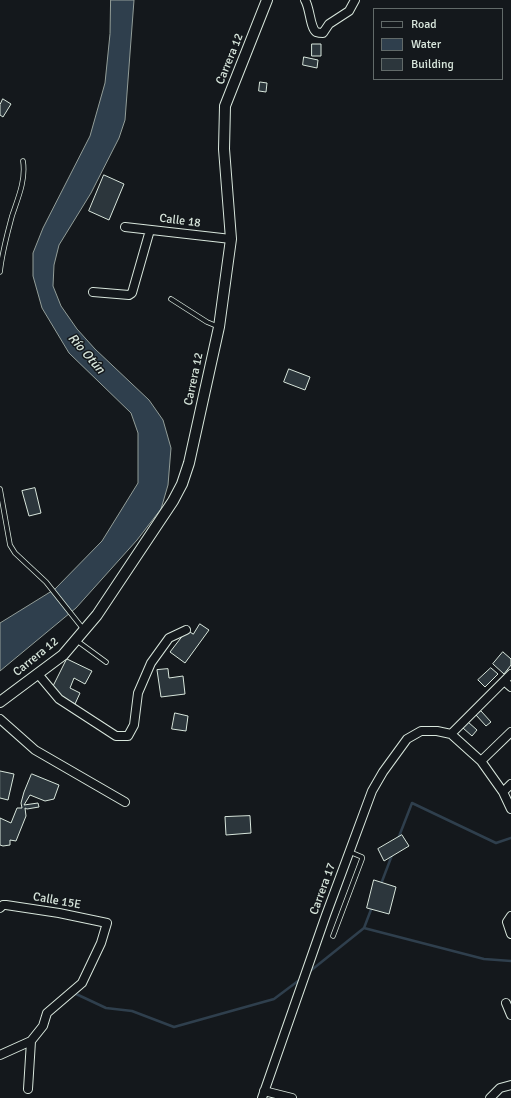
<!DOCTYPE html>
<meta charset="utf-8">
<style>
body{margin:0}
#map{position:relative;width:511px;height:1098px;overflow:hidden;background:#14181c;font-family:Signika,sans-serif}
canvas{display:block}
.legend{position:absolute;left:373px;top:8px;width:130px;height:72px;box-sizing:border-box;background:#14181c;border:1px solid #626a69;margin:0;padding:5px 7px;list-style:none;font-size:12px;color:#d8e6dc}
.legend li{display:flex;align-items:center;gap:8px;height:20px}
.legend b{width:20px;border:1px solid #626a69}
</style>
<div id="map">
<canvas width="511" height="1098"></canvas>
<ul class="legend">
<li><b style="height:5px;background:#14181c"></b>Road</li>
<li><b style="height:11px;background:#2f3f4d"></b>Water</li>
<li><b style="height:11px;background:#2c363c"></b>Building</li>
</ul>
</div>
<script>
const context = document.querySelector('canvas').getContext('2d');
context.lineJoin = 'round';
function paint(path, color) { context.fillStyle = color; context.fill(path, 'evenodd'); }
function stroke(path, color, width, dash) { context.strokeStyle = color; context.lineWidth = width; context.lineCap = dash ? 'butt' : 'round'; context.setLineDash(dash || []); context.stroke(path); }
function drawText(font, color, halo, rows, align = 'center') {
  context.font = font + ' Signika,sans-serif'; context.lineWidth = 3; context.setLineDash([]); context.textBaseline = 'middle'; context.strokeStyle = halo; context.fillStyle = color; for (const [text, x, y, turn = 0] of rows) {
    context.save(); context.translate(x, y); context.rotate((+turn || 0) * Math.PI / 180); context.textAlign = isNaN(turn) ? turn : align; if (halo) context.strokeText(text, 0, 0); context.fillText(text, 0, 0); context.restore();
  }
}
const water = new Path2D(`
 M 111,0 L 134,0 L 125,120 L 119,138 L 91,193 L 59,245 L 54,265 L 53,286 L 61,306 L 77,329 L 95,349 L 149,400 L 163,420 L 171,448 L 168,485 L 161,509 L 137,540 L 76,608 L 0,671 L 0,623 L 55,589 L 102,541 L 138,483 L 138,433 L 131,413 L 69,353 L 42,308 L 33,276 L 33,253 L 43,228 L 90,136 L 105,83 L 110,34 Z`);
paint(water, '#2f3f4d');
stroke(water, '#939e99', 1);
stroke(new Path2D(`
 M 398,839 L 412,803 L 496,843 L 511,838
 M 381,884 L 392,855
 M 364,928 L 484,959 L 511,961
 M 309,972 L 364,928 L 372,907
 M 74,993 L 106,1008 L 132,1011 L 174,1027 L 274,999 L 302,978`), '#2f3f4d', 2.5);
const building = new Path2D(`
 M 312,44 L 321,44 L 321,56 L 312,56 Z
 M 304,57 L 318,60 L 317,68 L 303,65 Z
 M 260,82 L 267,83 L 266,92 L 259,91 Z
 M 3,99 L 11,104 L 3,117 L 0,115 L 0,105 Z
 M 104,175 L 124,184 L 109,220 L 89,211 Z
 M 289,369 L 310,377 L 305,390 L 284,382 Z
 M 35,488 L 41,513 L 29,516 L 22,491 Z
 M 200,624 L 209,630 L 185,663 L 170,652 L 187,630 L 193,634 Z
 M 503,652 L 511,659 L 511,665 L 504,674 L 493,664 Z
 M 67,659 L 92,671 L 85,684 L 74,678 L 70,688 L 80,693 L 75,704 L 51,691 Z
 M 491,668 L 498,674 L 485,687 L 478,680 Z
 M 168,669 L 169,678 L 183,676 L 185,694 L 161,697 L 157,670 Z
 M 481,711 L 491,722 L 486,726 L 476,715 Z
 M 175,713 L 188,716 L 186,731 L 172,729 Z
 M 468,722 L 477,730 L 472,736 L 463,728 Z
 M 0,771 L 14,774 L 8,800 L 0,798 Z
 M 32,774 L 59,785 L 54,799 L 45,801 L 30,795 L 24,805 L 38,803 L 39,807 L 27,809 L 25,808 L 26,816 L 16,841 L 10,840 L 10,845 L 3,846 L 0,845 L 0,818 L 11,823 L 17,808 L 22,808 L 21,803 L 24,792 L 31,775 Z
 M 250,816 L 251,833 L 226,835 L 225,817 Z
 M 402,835 L 409,846 L 384,861 L 378,849 Z
 M 374,880 L 396,887 L 389,914 L 367,908 Z`);
paint(building, '#2c363c');
stroke(building, '#d8e6dc', 1);
const service = new Path2D(`
 M 0,272 C 2,252 7,235 12,216 C 18,198 26,180 23,161
 M 171,299 L 207,322 L 219,327
 M 0,489 L 10,545 L 15,553 L 46,582 L 84,630
 M 76,640 L 106,662
 M 333,936 L 362,859 L 362,857 L 350,852`);
const minor = new Path2D(`
 M 305,0 C 310,8 310,27 316,32 C 319,33 320,33 323,33 L 329,24 L 349,11 L 355,0
 M 125,227 L 231,239
 M 93,292 L 129,295 L 132,293 L 150,230
 M 38,674 L 59,699 L 116,736 L 128,736 L 134,725 L 138,693 L 151,663 L 169,638 L 186,630
 M 504,681 L 511,687
 M 0,719 L 35,750 L 125,802
 M 451,734 L 511,674
 M 481,761 L 511,732
 M 503,792 L 511,784
 M 0,908 L 3,905 L 6,905 L 59,913 L 107,923 L 101,943 L 82,983 L 47,1013 L 43,1026 L 31,1041 L 0,1055
 M 511,916 L 507,922 L 511,934
 M 506,1003 L 511,1015
 M 28,1089 L 31,1041
 M 264,1091 L 292,1098
 M 262,1098 L 326,915 L 372,791 L 383,772 L 407,739 L 421,731 L 437,731 L 451,734 L 481,761 L 503,792 L 511,809
 M 490,1098 L 500,1088 L 511,1085`);
const tertiary = new Path2D(`
 M 0,702 L 63,655 L 97,615 L 173,501 L 182,484 L 189,463 L 219,327 L 231,239 L 224,149 L 225,106 L 267,0`);
stroke(service, '#d8e6dc', 5.5);
stroke(minor, '#d8e6dc', 10);
stroke(tertiary, '#d8e6dc', 12);
stroke(service, '#14181c', 4);
stroke(minor, '#14181c', 8);
stroke(tertiary, '#14181c', 10);
drawText('12px', '#d8e6dc', '#14181c', [
 ["Carrera 12",230,59,-68],
 ["Calle 18",180,221,7],
 ["Carrera 12",194,379,-78],
 ["Carrera 12",36,657,-39],
 ["Carrera 17",323,889,-70],
 ["Calle 15E",57,901,10]
]);
drawText('italic 13px', '#d8e6dc', '#14181c', [
 ["Río Otún",86,354,49]
]);
</script>
